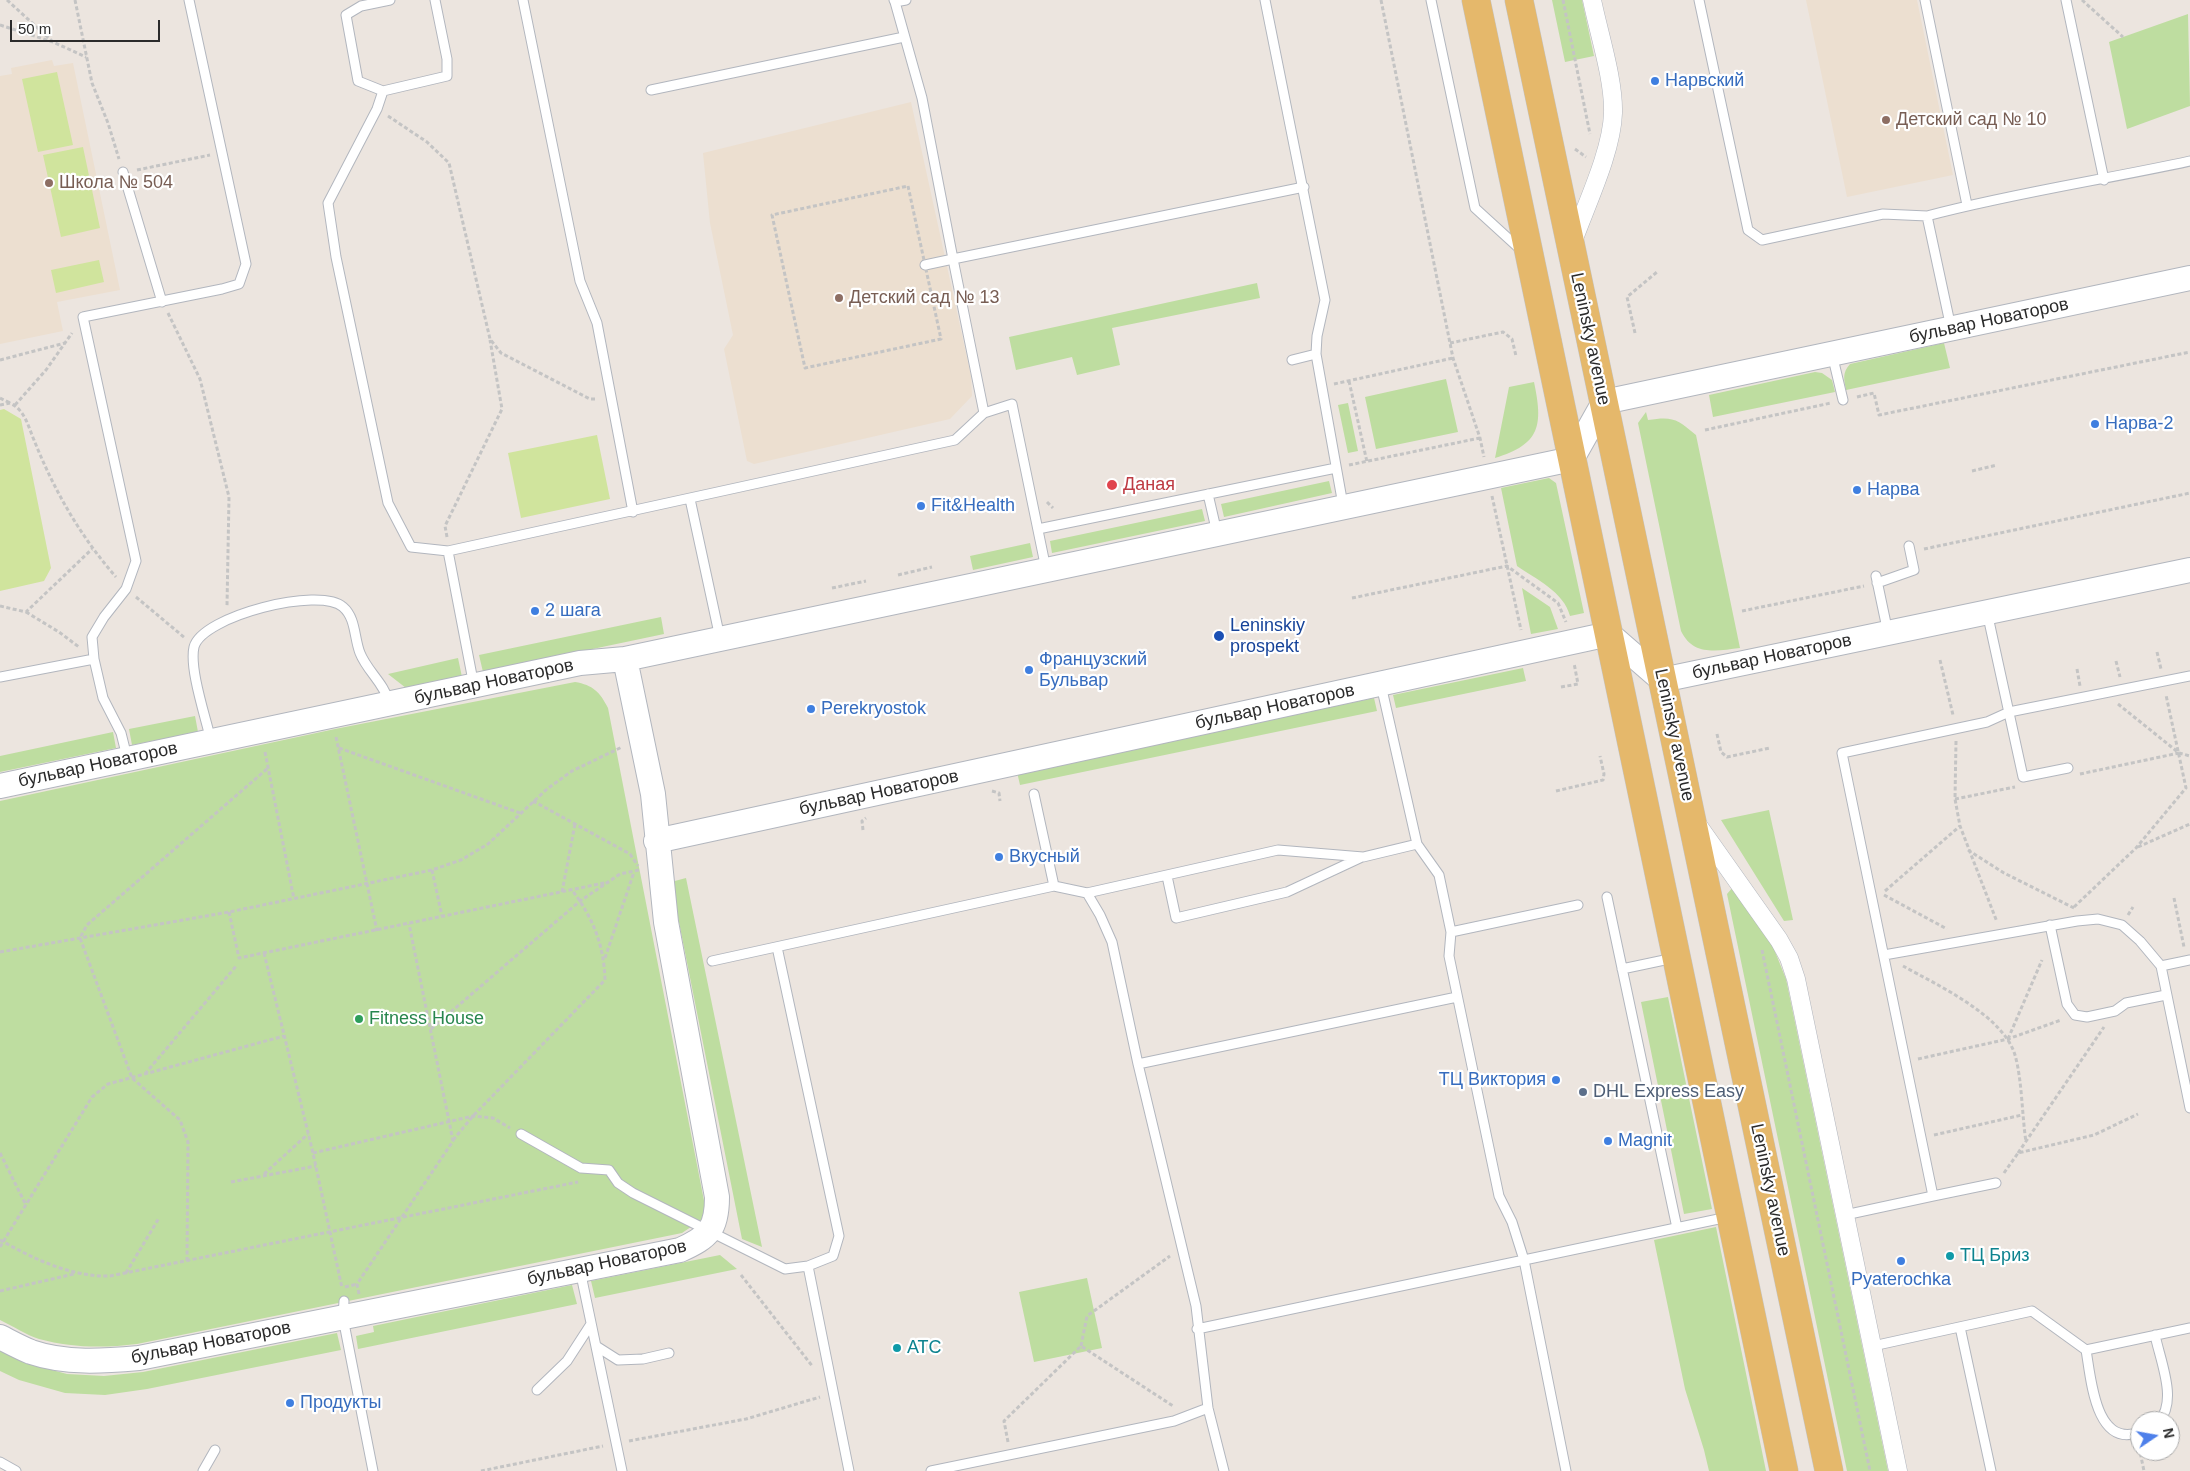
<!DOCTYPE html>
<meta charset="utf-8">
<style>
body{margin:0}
#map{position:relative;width:2190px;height:1471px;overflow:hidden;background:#ece5df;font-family:Arial,sans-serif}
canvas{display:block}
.north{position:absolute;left:2130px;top:1411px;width:50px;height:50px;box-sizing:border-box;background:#fff;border:1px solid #aaa;border-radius:50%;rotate:78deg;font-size:14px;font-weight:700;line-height:20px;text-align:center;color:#2b2b2b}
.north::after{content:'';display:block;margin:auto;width:18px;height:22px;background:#4e80ea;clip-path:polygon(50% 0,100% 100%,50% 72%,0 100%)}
.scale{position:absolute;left:10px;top:20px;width:150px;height:22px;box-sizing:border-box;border:2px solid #2b2b2b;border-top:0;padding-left:6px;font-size:15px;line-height:18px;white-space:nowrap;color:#2b2b2b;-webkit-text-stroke:4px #fff;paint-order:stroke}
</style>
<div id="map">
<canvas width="2190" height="1471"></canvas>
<div class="north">N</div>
<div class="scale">50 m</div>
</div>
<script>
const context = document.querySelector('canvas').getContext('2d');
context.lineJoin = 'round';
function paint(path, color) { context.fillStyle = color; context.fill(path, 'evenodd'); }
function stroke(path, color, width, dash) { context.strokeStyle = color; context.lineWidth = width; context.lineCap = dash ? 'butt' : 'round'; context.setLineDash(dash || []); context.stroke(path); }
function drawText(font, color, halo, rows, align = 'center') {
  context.font = font + ' Arial,sans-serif'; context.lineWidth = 4.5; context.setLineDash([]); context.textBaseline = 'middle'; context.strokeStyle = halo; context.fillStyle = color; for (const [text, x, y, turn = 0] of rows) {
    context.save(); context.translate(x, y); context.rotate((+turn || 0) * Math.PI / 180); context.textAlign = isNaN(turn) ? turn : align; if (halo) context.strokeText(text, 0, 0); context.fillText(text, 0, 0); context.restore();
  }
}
paint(new Path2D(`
 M 1806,0 L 1917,0 L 1953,175 L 1847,197 Z
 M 52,60 L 54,66 L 73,63 L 120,290 L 57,302 L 63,331 L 0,344 L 0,76 L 12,74 L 11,68 Z
 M 911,102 L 971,376 L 972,396 L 950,419 L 754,464 L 747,461 L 724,349 L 733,335 L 710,223 L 703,153 Z`), '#ecdfd0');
paint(new Path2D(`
 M 1552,0 L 1582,0 L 1594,56 L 1565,62 Z
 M 2188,14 L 2190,106 L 2127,129 L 2109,42 Z
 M 1257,283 L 1260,298 L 1112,328 L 1120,365 L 1077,375 L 1072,357 L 1016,370 L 1009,337 Z
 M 1944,343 L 1950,368 L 1846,390 C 1844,379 1842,373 1850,364 Z
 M 1815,372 L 1822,373 L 1832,380 L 1835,392 L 1713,417 L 1709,395 Z
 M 1446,379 L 1458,432 L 1376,449 L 1365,397 Z
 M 1534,382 C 1543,425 1541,444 1495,458 L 1509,387 Z
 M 1348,403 L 1358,451 L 1348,453 L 1338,405 Z
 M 1646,412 L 1648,420 C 1673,416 1677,419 1696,435 L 1740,648 C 1716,651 1693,656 1681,631 L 1638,423 Z
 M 1549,478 L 1556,483 L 1584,613 L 1570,616 C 1564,592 1536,579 1517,566 L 1501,488 Z
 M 1329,481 L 1332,493 L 1224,517 L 1221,504 Z
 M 1202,509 L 1205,521 L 1052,553 L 1050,541 Z
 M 1030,543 L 1033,557 L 973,570 L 970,556 Z
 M 1522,588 L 1550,607 L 1558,629 L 1531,634 Z
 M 661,617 L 664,634 L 483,672 L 479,655 Z
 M 458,658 L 462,677 L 406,688 L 388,674 Z
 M 1523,668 L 1526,681 L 1396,708 L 1393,695 Z
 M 575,682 C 593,685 600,692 608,708 L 707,1216 L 682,1233 L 137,1344 C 104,1348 72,1348 39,1339 C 26,1335 13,1326 0,1320 L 0,801 L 335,729 Z
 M 1374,698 L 1377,711 L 1020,785 L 1017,772 Z
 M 195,716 L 198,732 L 132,745 L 129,729 Z
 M 113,732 L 116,748 L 0,772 L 0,756 Z
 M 1769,810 L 1793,920 L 1784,921 L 1721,820 Z
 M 686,878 L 762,1247 L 742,1239 L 671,882 Z
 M 1733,887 L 1772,944 L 1786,979 L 1888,1471 L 1847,1471 L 1727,894 Z
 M 1668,997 L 1712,1209 L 1684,1214 L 1641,1002 Z
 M 1716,1227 L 1766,1471 L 1709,1471 L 1704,1450 L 1685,1389 L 1654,1240 Z
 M 720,1255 L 737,1269 L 595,1298 L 591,1281 Z
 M 1087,1278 L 1102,1348 L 1034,1362 L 1019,1292 Z
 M 572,1285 L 577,1304 L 358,1349 L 356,1336 L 374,1332 L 373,1326 Z
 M 337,1333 L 341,1350 L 147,1389 L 105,1395 L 65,1393 L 19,1380 L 0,1371 L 0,1350 L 26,1363 L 67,1374 L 104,1376 L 143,1372 Z`), '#bedda0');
paint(new Path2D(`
 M 57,72 L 73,145 L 38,152 L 22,79 Z
 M 83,147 L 100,228 L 61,237 L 43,155 Z
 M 99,260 L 104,282 L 56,293 L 51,270 Z
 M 4,409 L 21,419 L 51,568 L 44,581 L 0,591 L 0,410 Z
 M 597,435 L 610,499 L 521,518 L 508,453 Z`), '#d0e49d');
const lane = new Path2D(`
 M 435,0 L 447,59 L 447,76 L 383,91 L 377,109 L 328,203 L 336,257 L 388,503 L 411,547 L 448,551 L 955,440 L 984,413 L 1012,404 L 1046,569
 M 523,0 L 580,281 L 597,323 L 633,512
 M 894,0 L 895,2 L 906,0
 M 1265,0 L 1325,300 L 1317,336 L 1316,354 L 1343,505
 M 1431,0 L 1475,208 L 1521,250
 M 1699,0 L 1748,230 L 1762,240 L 1883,214 L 1927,216 L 1951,328
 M 1925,0 L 1967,205
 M 2066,0 L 2104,180
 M 895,2 L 922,98 L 953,259 L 925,265
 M 651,90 L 904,37
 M 383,91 L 358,81 L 346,15 L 361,6 L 390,0
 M 123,172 L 162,302
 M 1927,216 C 2013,193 2103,180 2190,161
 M 1832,354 L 1843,400
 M 1292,360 L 1316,354
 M 984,413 L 953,259 L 1304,187
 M 1208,494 L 1217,533
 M 690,499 L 720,638
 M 1038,529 L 1336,468
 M 448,551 L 474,686
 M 1876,576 L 1888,633
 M 1877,583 L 1914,570 L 1909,546
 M 1987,612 L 2023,777 L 2068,768
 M 94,659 L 103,698 L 121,733 L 127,757
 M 0,677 L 94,659 L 92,637 L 104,617 L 126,589 L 136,561 L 83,317 L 222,289 L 239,284 L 246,264 L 189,0
 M 1381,685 L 1417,844 L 1439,875 L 1451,932 L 1449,956 L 1499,1196 L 1512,1222 L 1524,1260 L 1566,1471
 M 211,741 C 206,718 189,669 194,647 C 202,616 320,586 343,607 C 356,618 354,638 360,653 C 367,671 384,683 389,702
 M 1034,794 L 1054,886 L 1087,893 L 1100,915 L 1112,942 L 1138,1064 L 1196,1306 L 1208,1408 L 1224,1471
 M 1167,876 L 1176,918 L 1287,892 L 1362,857
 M 1087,893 L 1278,850 L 1363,857 L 1417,844
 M 1607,897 L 1677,1228
 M 2050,925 L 2067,1004 L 2075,1015 L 2087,1017 L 2115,1011 L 2126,1003 L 2166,995
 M 1451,932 L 1578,905
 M 777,947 L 839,1236 L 833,1256 L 808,1266 L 849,1471
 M 1884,955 L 2077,921 L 2098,919 L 2122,925 L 2140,941 L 2161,966 L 2190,1108
 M 712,961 L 1054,886
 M 2161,966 L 2190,960
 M 1622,969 L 1674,958
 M 1138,1064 L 1457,997
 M 521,1134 L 581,1168 L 609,1170 L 618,1183 L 633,1193 L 785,1269 L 808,1266
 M 1933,1196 L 1996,1183
 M 1845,1215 L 1933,1196 L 1842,753 L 1987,722 L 2009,712 L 2190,676
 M 580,1270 L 622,1471
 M 344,1301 L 343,1318 L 373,1471
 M 1960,1327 L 1991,1471
 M 1197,1329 L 1728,1217
 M 2155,1335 C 2160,1360 2178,1401 2159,1421
 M 596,1346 L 618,1360 L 643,1359 L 669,1353
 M 1873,1346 L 2032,1311 L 2086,1350 L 2190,1328
 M 2086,1350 C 2091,1378 2095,1449 2140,1432
 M 537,1390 L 567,1361 L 591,1324
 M 0,1462 L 16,1471
 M 203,1471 L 215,1450
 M 931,1471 L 1174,1421 L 1208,1408`);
const street = new Path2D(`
 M 1572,244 C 1585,207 1612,152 1613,113 C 1614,80 1599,34 1592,0
 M 1697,824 L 1779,940 L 1789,958 L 1796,979 L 1898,1471`);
const secondary = new Path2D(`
 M 0,786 L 580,663 L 625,659 L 1572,459 L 1604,402 L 2190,278
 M 656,841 L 1609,634 L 1662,680 L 2190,570
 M 0,1337 C 10,1342 21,1348 31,1352 C 66,1364 104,1361 139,1358 L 680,1250 C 709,1237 717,1229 717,1197 L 666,922 L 653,794 L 625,659`);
const primary = new Path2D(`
 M 1476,0 L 1784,1471
 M 1519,0 L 1829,1471`);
stroke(lane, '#b2b6be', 11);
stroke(street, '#b2b6be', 19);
stroke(secondary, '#b2b6be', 26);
stroke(primary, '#c4c4c4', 29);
stroke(new Path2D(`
 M 7,0 L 53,42 L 86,57
 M 75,0 L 92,83 L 108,123 L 119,159
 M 1381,0 L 1453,358 L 1480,438 L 1484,457
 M 1563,0 L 1590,134
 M 2082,0 L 2123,37
 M 0,25 L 53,42
 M 388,116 L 427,142 L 449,163 L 490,339 L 501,353 L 590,399 L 597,399
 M 1575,149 L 1586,157
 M 137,170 L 210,155
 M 908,186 L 941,339 L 805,368 L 772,215 Z
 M 168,313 L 200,379 L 229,497 L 227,606
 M 1635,333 L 1627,297 L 1657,272
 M 1450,343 L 1503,332 L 1512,339 L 1516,356
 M 0,360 L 65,343
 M 1349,381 L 1367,462
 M 1334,384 L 1453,358
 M 1857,397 L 1874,393 L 1879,415 L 2190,352
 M 0,398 L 10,403
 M 0,405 L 10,403 C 25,410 28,426 34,440 C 54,490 80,536 116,577
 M 15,405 L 46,370 L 72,333
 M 1705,430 L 1831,403
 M 1349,465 L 1480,438
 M 1972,471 L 1997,465
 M 1492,496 L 1521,630
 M 1047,502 L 1053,508
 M 447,537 L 445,526 L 502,409 L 490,340
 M 1924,549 L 2190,493
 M 898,575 L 932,567
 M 832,588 L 866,581
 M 136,597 L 185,638
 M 1352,598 L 1507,566 L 1558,603 L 1566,622
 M 0,606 L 26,612 L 92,549
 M 1742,611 L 1864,586
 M 26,612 L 59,632 L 79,647
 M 2157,652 L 2161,669
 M 1940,660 L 1953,715
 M 2116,661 L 2120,677
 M 2077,669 L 2080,686
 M 1561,687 L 1578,684 L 1574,663
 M 2118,704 L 2179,753 L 2190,756
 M 1717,734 L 1721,752 L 1727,757 L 1770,748
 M 336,737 L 377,931
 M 1956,741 L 1955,799 L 1960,826 L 1997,922
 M 339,748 L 520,813
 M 265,752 L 294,899
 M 2080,774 L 2179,753
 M 992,791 L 999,793 L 1000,801
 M 1556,791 L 1603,780 L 1604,774 L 1600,756
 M 1955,799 L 2015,787
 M 533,801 L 630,854 L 638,866
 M 863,830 L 862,821 L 866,818
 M 2138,847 L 2190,824
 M 1968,850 L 2004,873 L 2074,908
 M 432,870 L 442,916
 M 1885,891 L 1960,826
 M 562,892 L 575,824
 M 1884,895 L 1947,929
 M 2174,898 L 2184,947
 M 2074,907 L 2136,848 L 2186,788 L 2166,695
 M 229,912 L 239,958 L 609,882
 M 2128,915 L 2133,907
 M 1762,950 L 1870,1471
 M 0,952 L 229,912 L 432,870 L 461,860 L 488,844 L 547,789 L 572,771 L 622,747
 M 264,953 L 313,1153 L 342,1288
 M 605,958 L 634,872
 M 1903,966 C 1937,985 2003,1015 2015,1055 C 2022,1079 2022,1116 2026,1142
 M 431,1029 L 580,901 L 620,874 L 639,870
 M 2008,1039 L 2042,960
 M 1918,1059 L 2008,1039 L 2061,1020
 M 145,1074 L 237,965
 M 1934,1135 L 2022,1115
 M 453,1140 L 473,1116 L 605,980 C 604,945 593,918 572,890
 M 0,1153 L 26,1205
 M 313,1153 L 473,1116 L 493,1118 L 510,1128
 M 2018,1153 L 2104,1027
 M 2004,1173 L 2018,1153 L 2094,1135 L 2138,1114
 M 264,1174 L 308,1134
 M 231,1182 L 316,1166
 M 0,1240 C 34,1259 71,1277 110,1276 L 578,1182
 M 0,1247 L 92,1097 L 108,1084 L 284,1036
 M 187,1261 L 188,1142 L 180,1120 L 132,1078 L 80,938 L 87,925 L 268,768
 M 126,1273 L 159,1218
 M 741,1275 L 813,1367
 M 345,1287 L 357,1284
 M 0,1291 L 74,1274
 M 359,1294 L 357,1284 L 453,1141 L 409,924
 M 1081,1346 L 1087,1316 L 1170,1256
 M 629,1441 L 746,1419 L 820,1397
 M 1008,1442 L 1004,1421 L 1081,1346 L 1173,1406
 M 2139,1447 L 2144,1471
 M 481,1471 L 603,1446`), '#c4c4c4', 3, [4, 2.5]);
stroke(lane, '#fff', 9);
stroke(street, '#fff', 18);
stroke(secondary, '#fff', 24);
stroke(primary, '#e5b86b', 28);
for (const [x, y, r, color] of [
 [1655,81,5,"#3f7fe0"],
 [1886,120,5,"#8d6e63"],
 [49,183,5,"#8d6e63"],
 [839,298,5,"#8d6e63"],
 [2095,424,5,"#3f7fe0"],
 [1112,485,6,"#e0444e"],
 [1857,490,5,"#3f7fe0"],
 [921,506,5,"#3f7fe0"],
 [535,611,5,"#3f7fe0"],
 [1219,636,6,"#1a4fb4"],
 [1029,670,5,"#3f7fe0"],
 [811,709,5,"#3f7fe0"],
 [999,857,5,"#3f7fe0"],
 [359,1019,5,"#2e9e5b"],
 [1556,1080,5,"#3f7fe0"],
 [1583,1092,5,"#5c6f8a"],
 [1608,1141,5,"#3f7fe0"],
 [1950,1256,5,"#0f9aa8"],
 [1901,1261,5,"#3f7fe0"],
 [897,1348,5,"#0f9aa8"],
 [290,1403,5,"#3f7fe0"]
]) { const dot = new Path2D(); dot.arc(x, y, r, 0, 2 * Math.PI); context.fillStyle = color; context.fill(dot); stroke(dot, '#fff', 2); }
drawText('18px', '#366cbe', '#fff', [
 ["Нарвский",1665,81],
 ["Нарва-2",2105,424],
 ["Нарва",1867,490],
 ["Fit&Health",931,506],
 ["2 шага",545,611],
 ["Французский",1039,660],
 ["Бульвар",1039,681],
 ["Perekryostok",821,709],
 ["Вкусный",1009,857],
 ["ТЦ Виктория",1546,1080,"right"],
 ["Magnit",1618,1141],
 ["Pyaterochka",1901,1280,"center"],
 ["Продукты",300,1403]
], 'left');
drawText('18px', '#785e54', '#fff', [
 ["Детский сад № 10",1896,120],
 ["Школа № 504",59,183],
 ["Детский сад № 13",849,298]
], 'left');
drawText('18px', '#2b2b2b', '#fff', [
 ["бульвар Новаторов",1989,321,-12],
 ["Leninsky avenue",1590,339,78],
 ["бульвар Новаторов",1772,657,-12],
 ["бульвар Новаторов",494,682,-12],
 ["бульвар Новаторов",1275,707,-12],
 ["Leninsky avenue",1674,735,78],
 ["бульвар Новаторов",98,765,-12],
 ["бульвар Новаторов",879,793,-12],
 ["Leninsky avenue",1770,1190,78],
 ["бульвар Новаторов",607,1263,-12],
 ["бульвар Новаторов",211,1343,-11]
]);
drawText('18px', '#be3a42', '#fff', [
 ["Даная",1123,485]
], 'left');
drawText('18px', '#164399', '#fff', [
 ["Leninskiy",1230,626],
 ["prospekt",1230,647]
], 'left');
drawText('18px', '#27864d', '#fff', [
 ["Fitness House",369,1019]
], 'left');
drawText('18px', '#4e5e75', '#fff', [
 ["DHL Express Easy",1593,1092]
], 'left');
drawText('18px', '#0d838f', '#fff', [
 ["ТЦ Бриз",1960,1256],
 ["АТС",907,1348]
], 'left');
</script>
